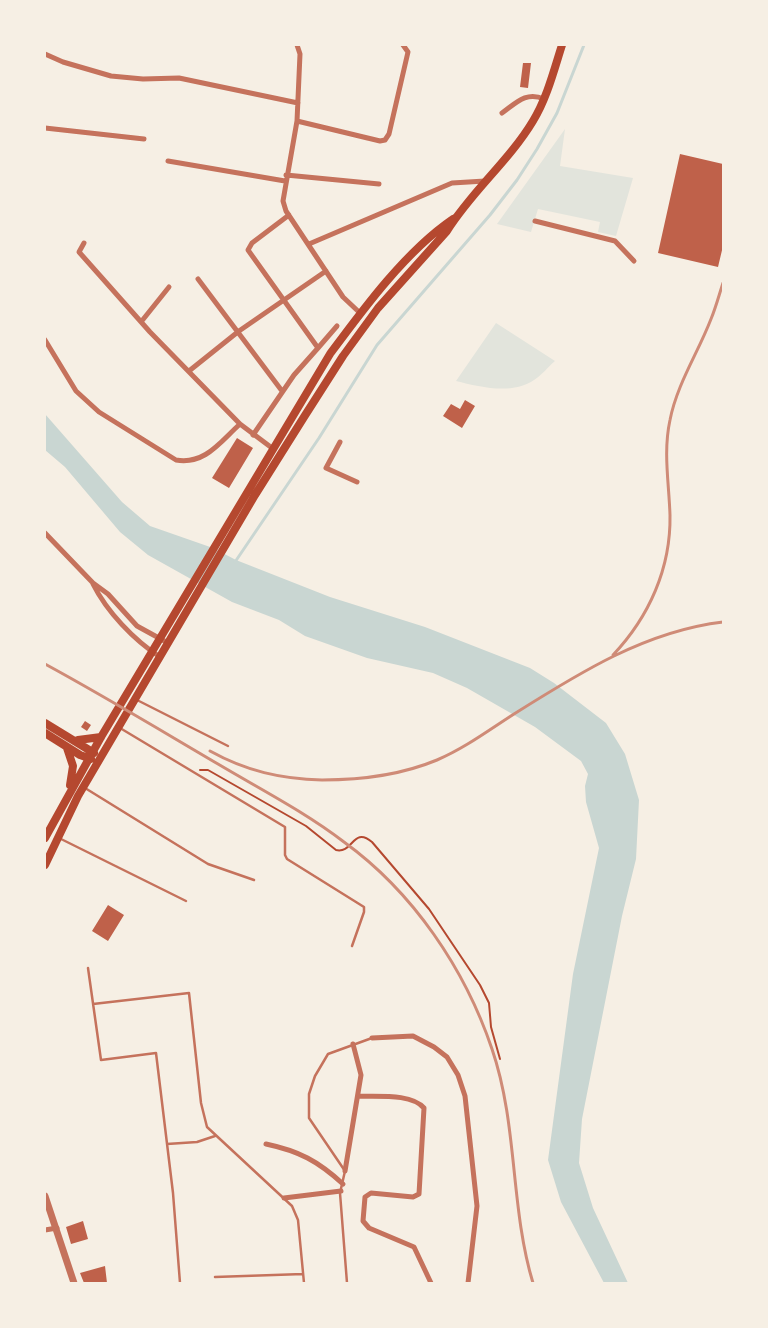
<!DOCTYPE html>
<style>
body{margin:0}
#map{position:relative;width:768px;height:1328px;overflow:hidden;background:#f6efe4;font-family:"Roboto Condensed",sans-serif}
canvas{display:block}
.frame{position:absolute;inset:0;border:46px solid #f6efe4;pointer-events:none}
</style>
<div id="map">
<canvas width="768" height="1328"></canvas>
<div class="frame"></div>
</div>
<script>
const context = document.querySelector('canvas').getContext('2d');
context.lineJoin = 'round';
function paint(path, color) { context.fillStyle = color; context.fill(path, 'evenodd'); }
function stroke(path, color, width, dash) { context.strokeStyle = color; context.lineWidth = width; context.lineCap = dash ? 'butt' : 'round'; context.setLineDash(dash || []); context.stroke(path); }
paint(new Path2D(`
 M 565,129 L 560,166 L 633,178 L 616,236 L 598,232 L 600,222 L 538,209 L 531,232 L 497,224 Z
 M 496,323 L 555,361 C 548,367 542,375 534,380 C 512,395 480,387 456,381 Z`), '#e2e4dc');
paint(new Path2D(`
 M 45,414 L 122,502 L 150,526 L 213,548 L 236,560 L 330,597 L 425,627 L 530,668 L 554,683 L 606,723 L 625,754 L 639,800 L 636,859 L 622,916 L 582,1119 L 579,1163 L 593,1208 L 628,1283 L 604,1283 L 561,1202 L 548,1160 L 573,974 L 599,848 L 586,802 L 585,786 L 588,774 L 581,761 L 535,727 L 467,688 L 433,673 L 367,658 L 305,636 L 279,620 L 232,602 L 148,555 L 120,532 L 65,467 L 45,450 Z`), '#c9d6d2');
stroke(new Path2D(`
 M 235,562 L 319,438 L 377,345 L 490,215 L 517,180 L 537,149 L 557,113 L 584,45`), '#c9d6d2', 3);
paint(new Path2D(`
 M 523,63 L 531,63 L 528,88 L 520,87 Z
 M 680,154 L 723,164 L 723,246 L 718,267 L 658,253 Z
 M 465,400 L 475,406 L 462,428 L 443,416 L 451,404 L 460,409 Z
 M 237,438 L 253,448 L 229,488 L 212,478 Z
 M 85,721 L 91,725 L 87,731 L 81,727 Z
 M 108,905 L 124,915 L 108,941 L 92,931 Z
 M 83,1221 L 88,1239 L 71,1244 L 66,1227 Z
 M 105,1266 L 107,1283 L 84,1283 L 80,1273 Z`), '#bf614a');
stroke(new Path2D(`
 M 200,770 L 208,770 L 306,826 L 336,850 C 353,854 353,826 372,842 L 429,909 L 480,985 L 489,1003 L 491,1027 L 500,1059`), '#b5482f', 2);
stroke(new Path2D(`
 M 137,700 L 228,746
 M 120,728 L 285,827 L 285,855 L 287,859 L 364,907 L 364,912 L 352,946
 M 85,788 L 208,864 L 254,880
 M 59,838 L 186,901
 M 88,968 L 101,1060 L 156,1053 L 173,1193 L 180,1283
 M 93,1004 L 189,993 L 201,1103 L 207,1127 L 292,1206 L 298,1220 L 304,1283
 M 167,1144 L 197,1142 L 215,1136
 M 215,1277 L 303,1274
 M 347,1283 L 340,1193 L 345,1171 L 309,1118 L 309,1094 L 315,1076 L 328,1054 L 372,1038`), '#c5725c', 2.5);
stroke(new Path2D(`
 M 297,45 L 300,54 L 297,121 L 283,201 L 286,211 L 343,297 L 360,313
 M 45,54 L 63,62 L 111,76 L 143,79 L 179,78 L 298,103
 M 502,113 C 516,103 526,91 544,99
 M 297,121 L 380,141 L 385,140 L 389,134 L 408,52 L 403,45
 M 45,128 L 144,139
 M 168,161 L 285,181
 M 286,175 L 379,184
 M 535,221 L 615,241 L 634,261
 M 84,243 L 79,252 L 150,332 L 240,424 L 272,448
 M 309,244 L 452,183 L 485,181
 M 198,279 L 282,391
 M 141,322 L 169,287
 M 45,340 L 76,391 L 99,412 L 176,460 C 205,465 220,442 240,424
 M 318,348 L 337,326
 M 189,371 L 239,331 L 326,271
 M 253,435 L 294,375 L 318,348 L 248,250 L 252,243 L 289,215
 M 340,442 L 326,468 L 357,482
 M 45,533 L 93,583 L 108,594 L 137,626 L 168,643
 M 93,584 C 107,612 134,640 160,657
 M 372,1038 L 413,1036 L 434,1047 L 447,1057 L 458,1075 L 465,1096 L 477,1206 L 468,1283
 M 358,1096 C 377,1097 411,1093 424,1108 L 419,1194 L 413,1197 L 371,1193 L 365,1197 L 363,1221 L 369,1228 L 414,1247 L 431,1283
 M 266,1144 C 299,1151 318,1161 343,1184
 M 345,1171 L 361,1075 L 353,1044
 M 284,1198 L 341,1191
 M 45,1230 L 57,1228`), '#c5725c', 5);
stroke(new Path2D(`
 M 45,1196 L 74,1283`), '#c5725c', 7);
stroke(new Path2D(`
 M 45,723 L 94,753
 M 45,733 L 80,755 L 91,759
 M 78,740 L 101,737
 M 67,748 L 73,766 L 70,785
 M 45,838 L 101,737 L 330,354 C 364,308 406,251 453,219
 M 45,865 L 78,796 L 255,495 L 304,417 L 343,356 L 378,308 L 447,231 C 472,191 509,161 533,121 C 547,98 554,70 562,45`), '#b5482f', 8);
stroke(new Path2D(`
 M 613,655 C 649,617 671,568 670,515 C 669,483 663,452 670,420 C 677,384 698,353 711,319 C 716,307 719,295 723,283
 M 45,664 C 104,696 160,730 218,764 C 260,789 305,812 344,842 C 413,892 465,969 492,1049 C 518,1125 510,1207 533,1283
 M 210,751 C 246,771 281,779 322,780 C 361,780 401,775 437,760 C 465,748 489,730 514,714 C 579,673 646,631 723,622`), '#cf8b77', 3);
</script>
